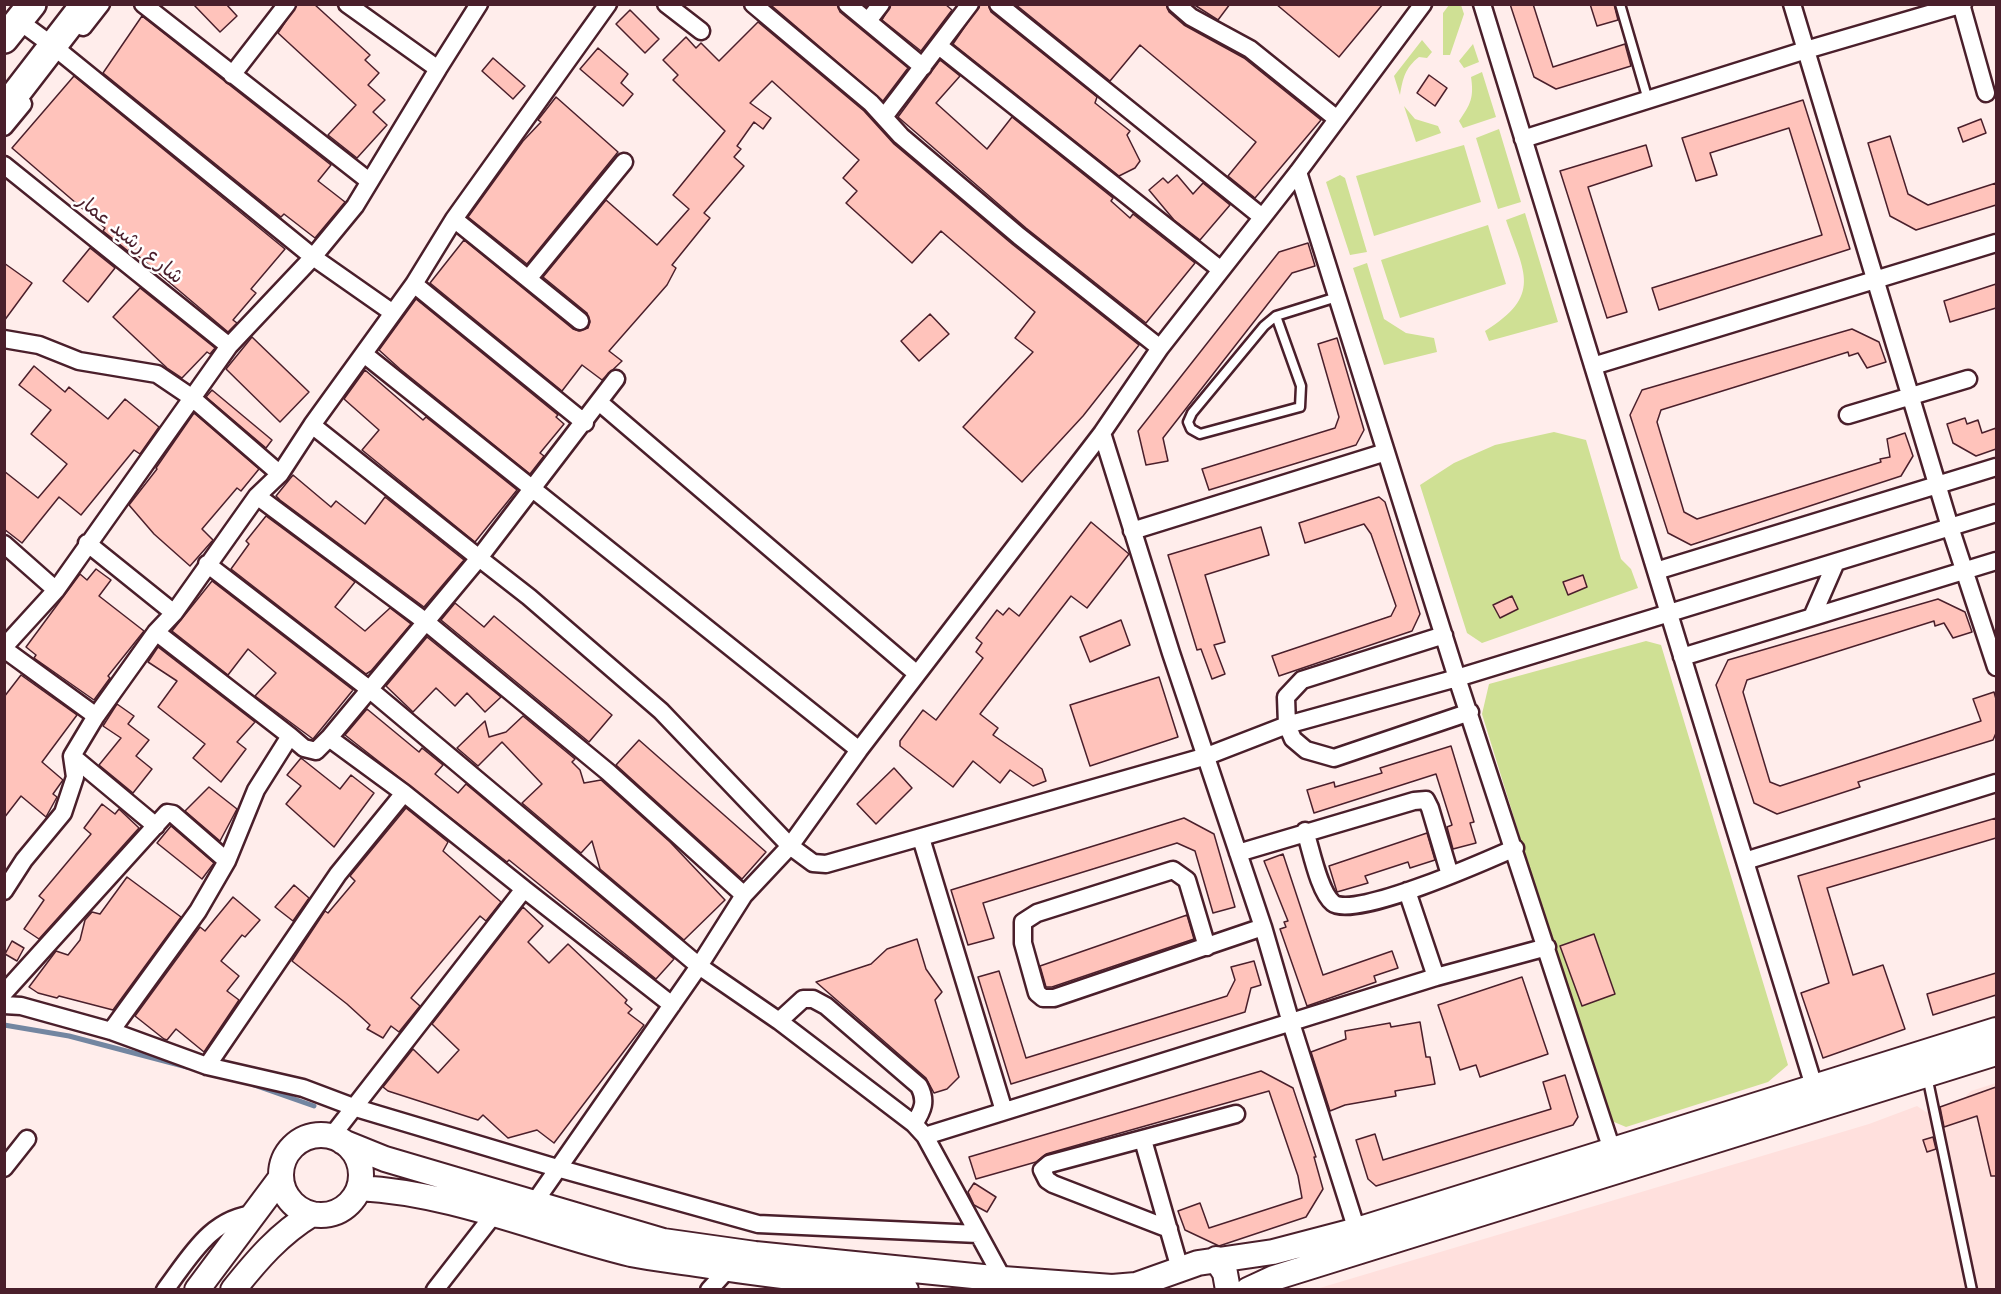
<!DOCTYPE html>
<meta charset="utf-8">
<style>
body{margin:0}
#map{position:relative;width:2001px;height:1294px;overflow:hidden;background:#ffedeb;font-family:Delius,sans-serif}
canvas{display:block}
.frame{position:absolute;inset:0;border:6px solid #4a1f2b;pointer-events:none}
</style>
<div id="map">
<canvas width="2001" height="1294"></canvas>
<div class="frame"></div>
</div>
<script>
const context = document.querySelector('canvas').getContext('2d');
context.lineJoin = 'round';
function paint(path, color) { context.fillStyle = color; context.fill(path, 'evenodd'); }
function stroke(path, color, width, dash) { context.strokeStyle = color; context.lineWidth = width; context.lineCap = dash ? 'butt' : 'round'; context.setLineDash(dash || []); context.stroke(path); }
function drawText(font, color, halo, rows, align = 'center') {
  context.font = font + ' Delius,"Playpen Sans Arabic",sans-serif'; context.lineWidth = 5; context.setLineDash([]); context.textBaseline = 'middle'; context.strokeStyle = halo; context.fillStyle = color; for (const [text, x, y, turn = 0] of rows) {
    context.save(); context.translate(x, y); context.rotate((+turn || 0) * Math.PI / 180); context.textAlign = isNaN(turn) ? turn : align; if (halo) context.strokeText(text, 0, 0); context.fillText(text, 0, 0); context.restore();
  }
}
paint(new Path2D(`
 M 1996,1083 L 1996,1289 L 1313,1290 L 1869,1124 L 1917,1106 L 1926,1112 L 1964,1098 L 1971,1091 Z`), '#ffe0dd');
paint(new Path2D(`
 M 1449,5 L 1461,5 L 1464,14 L 1450,55 L 1443,55 L 1443,13 Z
 M 1422,40 L 1432,52 L 1427,58 L 1419,57 C 1405,68 1403,78 1400,95 L 1394,76 Z
 M 1473,44 L 1479,62 L 1464,68 L 1459,61 Z
 M 1482,72 L 1496,117 L 1463,128 L 1459,121 C 1471,104 1474,97 1471,77 Z
 M 1404,106 L 1415,119 L 1438,126 L 1441,133 L 1416,142 Z
 M 1499,129 L 1521,202 L 1498,209 L 1476,138 Z
 M 1464,145 L 1481,202 L 1374,236 L 1356,176 Z
 M 1340,175 L 1345,178 L 1367,252 L 1350,255 L 1326,182 Z
 M 1525,213 L 1558,322 L 1489,341 L 1485,331 C 1543,295 1524,273 1506,220 Z
 M 1488,225 L 1506,284 L 1400,318 L 1381,260 Z
 M 1367,263 L 1384,319 L 1406,333 L 1434,338 L 1437,352 L 1384,365 L 1353,268 Z
 M 1554,432 L 1586,440 L 1621,559 L 1631,569 L 1638,588 L 1482,643 L 1467,633 L 1420,485 L 1454,463 L 1495,445 Z
 M 1646,641 L 1661,645 L 1788,1065 L 1768,1082 L 1626,1127 L 1607,1119 L 1482,714 L 1489,684 Z`), '#cfe094');
stroke(new Path2D(`
 M 4,1025 L 69,1036 L 187,1067
 M 254,1085 L 314,1106`), '#7386a1', 5);
const building = new Path2D(`
 M 193,4 L 226,4 L 237,16 L 220,32 Z
 M 297,4 L 314,4 L 370,55 L 365,60 L 379,73 L 368,85 L 385,100 L 373,112 L 387,125 L 357,158 L 328,135 L 356,105 L 278,33 Z
 M 773,4 L 837,4 L 840,12 L 908,68 L 883,101 L 772,6 Z
 M 891,4 L 945,4 L 952,10 L 921,51 L 882,20 Z
 M 980,4 L 988,4 L 991,12 L 1097,97 L 1095,103 L 1130,131 L 1127,135 L 1140,161 L 1135,168 L 1119,176 L 953,44 Z
 M 1015,4 L 1166,4 L 1169,12 L 1184,25 L 1244,58 L 1321,120 L 1255,198 L 1228,176 L 1256,142 L 1140,45 L 1110,81 Z
 M 1193,4 L 1230,4 L 1218,20 Z
 M 1276,4 L 1383,4 L 1339,57 Z
 M 1510,4 L 1533,4 L 1553,67 L 1625,44 L 1631,66 L 1556,89 L 1534,77 Z
 M 1590,4 L 1614,4 L 1618,20 L 1597,26 Z
 M 630,10 L 659,39 L 645,53 L 616,24 Z
 M 142,16 L 331,165 L 318,181 L 345,202 L 315,238 L 284,214 L 281,217 L 103,73 Z
 M 758,22 L 864,111 L 894,144 L 1012,244 L 1139,345 L 1083,416 L 1022,482 L 963,427 L 1033,352 L 1015,338 L 1035,312 L 941,231 L 912,263 L 846,203 L 857,191 L 843,178 L 859,160 L 772,81 L 750,103 L 771,118 L 763,129 L 754,122 L 737,146 L 741,149 L 734,157 L 744,166 L 704,213 L 710,218 L 672,265 L 676,268 L 667,285 L 609,351 L 622,361 L 602,380 L 582,365 L 562,391 L 430,283 L 464,240 L 573,329 L 579,331 L 588,328 L 590,322 L 587,313 L 543,277 L 606,200 L 657,245 L 689,209 L 673,195 L 725,131 L 673,80 L 678,75 L 663,60 L 686,37 L 696,48 L 701,43 L 719,61 Z
 M 598,48 L 628,74 L 621,83 L 633,94 L 623,106 L 580,69 Z
 M 493,58 L 525,86 L 513,99 L 482,71 Z
 M 940,60 L 960,76 L 936,103 L 987,149 L 1012,117 L 1113,198 L 1111,201 L 1130,218 L 1133,214 L 1195,263 L 1146,323 L 1026,228 L 898,117 Z
 M 1429,75 L 1447,88 L 1435,106 L 1417,93 Z
 M 74,76 L 285,249 L 251,289 L 256,293 L 233,320 L 237,323 L 228,332 L 130,249 L 128,251 L 103,231 L 105,228 L 12,148 Z
 M 556,97 L 618,152 L 527,264 L 468,217 L 523,141 L 541,122 L 538,120 Z
 M 1803,100 L 1850,249 L 1659,310 L 1652,288 L 1822,235 L 1789,128 L 1710,153 L 1717,175 L 1696,181 L 1682,138 Z
 M 1981,119 L 1986,133 L 1963,142 L 1958,128 Z
 M 1890,136 L 1908,194 L 1928,205 L 1996,183 L 1996,205 L 1916,230 L 1890,216 L 1868,143 Z
 M 1646,145 L 1652,166 L 1588,187 L 1627,312 L 1607,318 L 1560,171 Z
 M 1177,175 L 1193,194 L 1203,183 L 1230,205 L 1200,240 L 1174,220 L 1149,190 L 1163,178 L 1168,183 Z
 M 1308,243 L 1315,266 L 1292,273 L 1163,438 L 1168,461 L 1146,465 L 1138,431 L 1279,252 Z
 M 90,248 L 115,268 L 88,302 L 63,281 Z
 M 4,263 L 32,283 L 4,321 Z
 M 1996,284 L 1996,308 L 1950,322 L 1944,301 Z
 M 140,288 L 215,348 L 210,354 L 207,352 L 182,378 L 167,368 L 113,317 Z
 M 416,299 L 558,415 L 556,417 L 564,424 L 540,453 L 544,456 L 530,474 L 400,369 L 379,350 Z
 M 930,314 L 949,334 L 919,361 L 901,341 Z
 M 1852,329 L 1879,342 L 1886,362 L 1867,368 L 1858,353 L 1849,356 L 1848,352 L 1661,410 L 1657,422 L 1684,512 L 1697,519 L 1881,462 L 1880,459 L 1890,457 L 1887,439 L 1905,433 L 1913,456 L 1901,476 L 1691,545 L 1668,533 L 1630,415 L 1642,390 Z
 M 252,337 L 309,392 L 280,422 L 226,369 Z
 M 1337,338 L 1364,430 L 1356,445 L 1209,490 L 1202,469 L 1335,428 L 1339,417 L 1318,344 Z
 M 34,366 L 65,392 L 69,387 L 108,419 L 125,399 L 159,427 L 140,454 L 134,450 L 81,515 L 59,497 L 22,543 L 4,529 L 4,471 L 38,498 L 67,464 L 31,434 L 51,410 L 19,385 Z
 M 365,370 L 423,420 L 426,417 L 517,490 L 475,542 L 362,450 L 379,430 L 344,399 Z
 M 212,390 L 272,440 L 266,448 L 206,397 Z
 M 194,413 L 259,469 L 241,491 L 237,488 L 202,529 L 213,540 L 190,566 L 154,534 L 129,505 L 157,469 L 156,468 Z
 M 1965,418 L 1967,424 L 1978,420 L 1982,433 L 1996,428 L 1996,449 L 1976,456 L 1953,443 L 1947,424 Z
 M 293,475 L 331,507 L 336,501 L 365,524 L 385,497 L 464,560 L 424,607 L 280,500 L 276,496 Z
 M 1379,497 L 1385,502 L 1420,614 L 1412,631 L 1279,676 L 1272,656 L 1391,616 L 1396,606 L 1371,534 L 1364,524 L 1305,543 L 1299,523 Z
 M 266,516 L 355,582 L 335,607 L 365,631 L 390,608 L 411,624 L 371,671 L 366,674 L 231,569 L 249,544 L 246,541 Z
 M 1091,522 L 1129,554 L 1087,608 L 1071,596 L 980,714 L 998,728 L 993,735 L 1042,769 L 1046,781 L 1033,786 L 1010,770 L 1000,783 L 973,761 L 953,787 L 900,746 L 900,741 L 923,710 L 936,720 L 983,658 L 976,652 L 982,643 L 976,638 L 997,610 L 1003,615 L 1009,608 L 1019,616 Z
 M 1261,527 L 1269,555 L 1205,575 L 1225,642 L 1214,645 L 1225,674 L 1212,679 L 1201,649 L 1197,650 L 1168,555 Z
 M 96,569 L 111,580 L 99,596 L 144,631 L 108,676 L 110,678 L 94,700 L 34,658 L 36,655 L 26,647 L 80,574 L 87,580 Z
 M 1583,575 L 1587,587 L 1568,595 L 1563,582 Z
 M 212,581 L 353,690 L 313,739 L 255,696 L 276,673 L 248,649 L 228,675 L 172,631 Z
 M 1512,596 L 1518,609 L 1500,618 L 1493,605 Z
 M 1938,599 L 1965,612 L 1972,632 L 1953,638 L 1944,623 L 1935,626 L 1934,621 L 1747,680 L 1743,692 L 1770,782 L 1780,786 L 1981,721 L 1973,699 L 1994,692 L 1996,699 L 1996,733 L 1993,740 L 1858,782 L 1860,787 L 1777,814 L 1754,803 L 1716,685 L 1728,660 Z
 M 455,603 L 484,627 L 494,616 L 612,715 L 589,742 L 441,620 Z
 M 1121,620 L 1130,645 L 1090,662 L 1080,637 Z
 M 427,637 L 501,697 L 485,712 L 467,693 L 455,706 L 436,688 L 413,712 L 386,686 Z
 M 158,647 L 255,722 L 237,742 L 246,749 L 221,782 L 193,758 L 205,744 L 158,707 L 177,681 L 148,662 Z
 M 21,675 L 77,715 L 42,762 L 63,780 L 53,794 L 57,797 L 46,817 L 21,796 L 4,818 L 4,697 Z
 M 1159,677 L 1178,737 L 1090,766 L 1070,705 Z
 M 117,704 L 134,716 L 128,724 L 149,740 L 136,756 L 152,769 L 133,793 L 99,765 L 121,738 L 103,726 Z
 M 367,709 L 419,752 L 422,748 L 443,765 L 435,774 L 458,793 L 466,784 L 674,959 L 656,979 L 509,860 L 507,862 L 345,735 Z
 M 523,716 L 575,759 L 572,762 L 580,770 L 584,783 L 601,780 L 670,842 L 725,900 L 684,940 L 600,869 L 592,841 L 581,853 L 522,803 L 542,784 L 502,742 L 478,766 L 457,748 L 485,721 L 489,737 L 506,732 Z
 M 639,740 L 766,852 L 742,879 L 616,765 Z
 M 1451,746 L 1474,822 L 1470,823 L 1476,843 L 1453,849 L 1447,827 L 1452,825 L 1436,774 L 1314,813 L 1307,790 L 1334,782 L 1335,787 L 1382,773 L 1380,768 Z
 M 301,758 L 340,789 L 351,775 L 374,793 L 334,847 L 286,804 L 301,786 L 287,775 Z
 M 894,768 L 912,788 L 876,824 L 857,804 Z
 M 209,787 L 237,809 L 220,841 L 185,811 Z
 M 102,804 L 115,814 L 119,809 L 139,828 L 39,939 L 24,929 L 44,900 L 39,896 L 91,834 L 84,828 Z
 M 406,808 L 448,842 L 443,851 L 501,902 L 486,921 L 480,916 L 411,998 L 420,1006 L 399,1032 L 391,1026 L 383,1038 L 367,1029 L 370,1025 L 347,1004 L 292,961 L 325,911 L 328,913 L 355,881 L 350,876 Z
 M 1184,818 L 1214,834 L 1235,907 L 1213,913 L 1195,851 L 1177,843 L 983,903 L 994,938 L 968,945 L 951,890 Z
 M 1996,818 L 1996,838 L 1827,888 L 1853,975 L 1883,965 L 1905,1029 L 1823,1058 L 1801,993 L 1829,983 L 1798,876 Z
 M 171,826 L 214,863 L 202,879 L 157,843 Z
 M 1427,833 L 1435,860 L 1410,868 L 1408,862 L 1365,876 L 1368,883 L 1337,892 L 1329,866 Z
 M 1283,854 L 1323,975 L 1392,951 L 1398,968 L 1374,976 L 1376,982 L 1307,1006 L 1280,929 L 1286,927 L 1284,922 L 1288,921 L 1264,861 Z
 M 127,877 L 181,917 L 113,1010 L 59,996 L 57,998 L 38,993 L 29,987 L 56,951 L 68,955 L 80,940 L 85,920 L 92,912 L 100,914 Z
 M 294,885 L 309,898 L 293,921 L 275,907 Z
 M 233,897 L 260,920 L 245,937 L 242,935 L 221,961 L 239,976 L 227,991 L 239,1000 L 204,1052 L 176,1029 L 167,1040 L 164,1039 L 135,1016 L 200,927 L 205,931 Z
 M 523,907 L 543,926 L 528,942 L 549,963 L 568,944 L 627,1000 L 625,1003 L 632,1009 L 628,1013 L 644,1025 L 554,1143 L 537,1130 L 508,1138 L 483,1115 L 478,1120 L 388,1091 L 383,1087 L 413,1049 L 438,1073 L 459,1050 L 432,1024 Z
 M 1187,915 L 1194,939 L 1052,987 L 1046,987 L 1040,966 Z
 M 1594,934 L 1615,994 L 1582,1006 L 1560,946 Z
 M 917,939 L 926,969 L 942,992 L 935,1000 L 959,1077 L 947,1089 L 934,1093 L 926,1078 L 816,982 L 871,964 L 887,949 Z
 M 12,941 L 24,948 L 17,961 L 5,954 Z
 M 1254,961 L 1261,985 L 1251,988 L 1245,1012 L 1011,1084 L 978,977 L 999,971 L 1026,1058 L 1227,996 L 1235,980 L 1231,967 Z
 M 1996,973 L 1996,995 L 1933,1015 L 1927,994 Z
 M 1522,977 L 1548,1054 L 1480,1077 L 1476,1065 L 1460,1070 L 1438,1005 Z
 M 1420,1022 L 1426,1057 L 1430,1057 L 1435,1084 L 1395,1091 L 1396,1096 L 1345,1105 L 1330,1111 L 1311,1052 L 1346,1039 L 1345,1031 L 1390,1023 L 1391,1027 Z
 M 1261,1071 L 1293,1088 L 1316,1157 L 1314,1157 L 1323,1189 L 1306,1217 L 1219,1246 L 1185,1230 L 1178,1211 L 1200,1203 L 1209,1228 L 1302,1198 L 1298,1176 L 1269,1091 L 1046,1154 L 1036,1162 L 976,1179 L 969,1157 Z
 M 1565,1075 L 1578,1117 L 1573,1125 L 1376,1186 L 1368,1179 L 1356,1140 L 1375,1134 L 1383,1160 L 1551,1109 L 1543,1082 Z
 M 1996,1087 L 1996,1176 L 1991,1176 L 1977,1116 L 1944,1127 L 1940,1107 Z
 M 1933,1137 L 1936,1149 L 1927,1152 L 1923,1140 Z
 M 974,1183 L 996,1197 L 987,1212 L 974,1205 L 968,1192 Z`);
paint(building, '#ffc3bb');
stroke(building, '#4a1f2b', 1.5);
const service = new Path2D(`
 M 1620,4 L 1648,100
 M 1276,316 L 1301,386 L 1300,407 L 1200,434 L 1191,429 L 1188,422 L 1192,413 L 1264,326 L 1276,316 L 1337,297
 M 1927,1076 L 1972,1290`);
const minor = new Path2D(`
 M 143,4 L 369,181
 M 347,4 L 438,69 L 479,4
 M 666,4 L 701,31
 M 753,4 L 871,103 L 901,136 L 1019,236 L 1160,348
 M 847,4 L 923,67
 M 998,4 L 1262,217
 M 1176,4 L 1191,17 L 1250,49 L 1337,119
 M 1423,4 L 1298,172 L 1160,348 L 1102,433 L 859,750 L 790,846 L 813,863 L 826,864 L 1207,756 L 1287,725 L 1457,678 L 1996,513
 M 1482,4 L 1817,1096
 M 1792,4 L 1950,527 L 1996,667
 M 1961,4 L 1986,93
 M 19,21 L 53,46 L 313,257 L 393,313
 M 868,21 L 881,4
 M 83,27 L 101,4
 M 939,46 L 1221,270
 M 232,75 L 287,4
 M 884,117 L 970,4
 M 4,127 L 23,104
 M 1523,139 L 1806,50 L 1963,4
 M 4,165 L 229,346
 M 1298,172 L 1457,678 L 1615,1159
 M 454,219 L 580,321
 M 528,279 L 624,162
 M 414,284 L 585,423
 M 4,339 L 39,345 L 79,361 L 157,374 L 191,397 L 280,474
 M 364,354 L 859,750
 M 1593,366 L 1996,243
 M 599,402 L 917,674
 M 1848,415 L 1968,379
 M 312,425 L 479,558 L 616,379
 M 1102,433 L 1171,653 L 1263,927 L 1291,1023 L 1360,1240
 M 257,496 L 426,622 L 608,772 L 744,895
 M 1132,531 L 1386,452
 M 87,543 L 174,613
 M 4,544 L 56,590
 M 207,564 L 369,689 L 699,966 L 779,1021 L 914,1124 L 925,1136 L 1003,1279
 M 1656,571 L 1996,467
 M 1812,617 L 1836,562
 M 1444,635 L 1302,680 L 1286,697 L 1287,725 L 1293,739 L 1306,750 L 1334,758 L 1470,712
 M 4,647 L 56,590 L 229,346 L 313,257 L 355,206 L 438,69
 M 4,649 L 96,716
 M 1682,657 L 1996,561
 M 290,736 L 304,748 L 316,751 L 329,738
 M 72,756 L 156,826
 M 404,793 L 524,889
 M 1305,831 C 1311,849 1319,892 1333,903 C 1353,920 1488,860 1515,848
 M 921,838 L 1004,1111
 M 1238,853 L 1414,801 L 1426,800 L 1430,808 L 1450,875
 M 1745,861 L 1996,783
 M 4,891 L 24,860 L 63,813 L 75,777 L 72,756 L 96,716 L 156,632 L 174,613 L 257,496 L 280,474 L 312,425 L 414,284 L 454,219 L 608,4
 M 1407,891 L 1436,977
 M 1207,947 L 1187,880 L 1173,870 L 1037,913 L 1023,922 L 1023,943 L 1037,993 L 1043,998 L 1054,998 L 1263,927
 M 4,993 L 167,813 L 173,814 L 227,861
 M 4,1005 L 21,1006 L 111,1031 L 207,1066 L 303,1088 L 356,1108 L 557,1168 L 758,1224 L 978,1234
 M 779,1021 L 803,999 L 813,999 L 826,1006 L 919,1086 C 927,1101 923,1110 914,1124
 M 111,1031 L 198,911 L 227,861 L 256,790 L 290,736 L 156,632
 M 207,1066 L 338,874 L 404,793 L 329,738 L 479,558 L 529,597 L 661,711 L 790,846 L 744,895 L 699,966 L 534,1203
 M 925,1136 L 1436,977 L 1547,947
 M 331,1137 L 524,889 L 672,1005
 M 1143,1140 L 1180,1269
 M 4,1168 L 27,1139
 M 1169,1229 L 1053,1184 L 1047,1180 L 1042,1170 L 1049,1164 L 1236,1114
 M 165,1290 C 190,1257 211,1217 256,1214
 M 435,1290 L 495,1213
 M 709,1290 L 728,1269`);
const secondary = new Path2D(`
 M281 1175a40 40 0 1 1 80 0a40 40 0 1 1-80 0Z
 M 343,1142 L 385,1159 L 663,1241 L 755,1254 L 1003,1279 L 1112,1287 L 1136,1285 L 1198,1263 L 1273,1252 L 1357,1230 L 1996,1030
 M 359,1188 C 454,1193 540,1232 631,1254 C 655,1259 679,1261 703,1265 C 770,1276 838,1283 906,1290
 M 1216,1259 L 1225,1273 L 1228,1290
 M 197,1290 L 280,1179
 M 233,1290 C 257,1260 279,1234 312,1214
 M 1248,1290 L 1274,1278 L 1996,1053`);
const primary = new Path2D(`
 M 4,39 L 32,4
 M 4,109 L 85,4`);
stroke(service, '#4a1f2b', 13);
stroke(minor, '#4a1f2b', 21);
stroke(secondary, '#4a1f2b', 28);
stroke(primary, '#4a1f2b', 32);
stroke(service, '#fff', 8);
stroke(minor, '#fff', 16);
stroke(secondary, '#fff', 24);
stroke(primary, '#fff', 27);
drawText('20px', '#4a1f2b', '#fff', [
 ["شارع رشيد عمار",130,239,39]
]);
</script>
